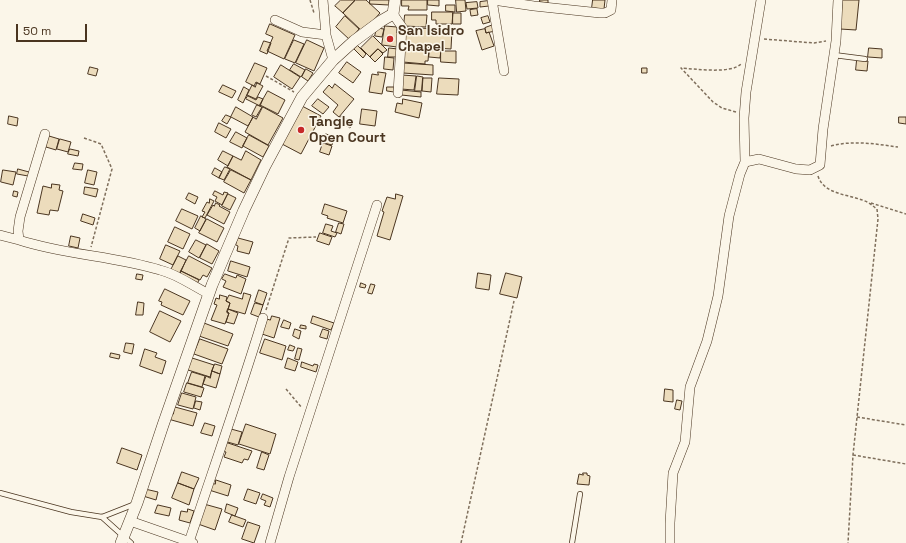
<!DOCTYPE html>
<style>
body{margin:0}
#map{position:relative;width:906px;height:543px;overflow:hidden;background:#fbf6e9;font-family:"Space Grotesk",sans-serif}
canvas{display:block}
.scale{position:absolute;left:16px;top:24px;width:71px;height:18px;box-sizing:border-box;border:2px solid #4a3520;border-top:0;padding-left:5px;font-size:12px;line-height:14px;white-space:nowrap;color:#4a3520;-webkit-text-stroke:3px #fbf6e9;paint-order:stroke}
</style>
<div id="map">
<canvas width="906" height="543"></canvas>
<div class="scale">50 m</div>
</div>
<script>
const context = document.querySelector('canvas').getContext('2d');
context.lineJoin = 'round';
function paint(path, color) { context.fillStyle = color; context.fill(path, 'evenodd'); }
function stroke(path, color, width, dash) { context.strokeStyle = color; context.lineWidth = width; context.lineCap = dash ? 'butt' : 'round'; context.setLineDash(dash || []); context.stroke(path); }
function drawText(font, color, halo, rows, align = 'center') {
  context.font = font + ' "Space Grotesk",sans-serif'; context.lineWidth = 3; context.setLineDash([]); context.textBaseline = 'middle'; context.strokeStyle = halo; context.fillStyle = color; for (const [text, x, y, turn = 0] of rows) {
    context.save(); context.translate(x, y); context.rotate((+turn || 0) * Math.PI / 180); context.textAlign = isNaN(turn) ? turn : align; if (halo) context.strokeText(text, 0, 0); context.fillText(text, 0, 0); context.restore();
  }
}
const building = new Path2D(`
 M 341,0 L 355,0 L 343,13 L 335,6 Z
 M 356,0 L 366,0 L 380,13 L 363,32 L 343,13 Z
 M 370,0 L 389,0 L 389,5 L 370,4 Z
 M 402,0 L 427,0 L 427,10 L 408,10 L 409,6 L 402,6 Z
 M 428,0 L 439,0 L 439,6 L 428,5 Z
 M 456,0 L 465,0 L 466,11 L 457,12 Z
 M 540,0 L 548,0 L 548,3 L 540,2 Z
 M 593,0 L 605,0 L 604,9 L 592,8 Z
 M 843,0 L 859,0 L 856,30 L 840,29 Z
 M 488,1 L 489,6 L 480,7 L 480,2 Z
 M 477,2 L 478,8 L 467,9 L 466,3 Z
 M 446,5 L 455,5 L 455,12 L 446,11 Z
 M 477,9 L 478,15 L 471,16 L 470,10 Z
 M 432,12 L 453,12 L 452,24 L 436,24 L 436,20 L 432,20 Z
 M 453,13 L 461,13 L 461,24 L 453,24 Z
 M 405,15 L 427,15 L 426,27 L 404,26 Z
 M 345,16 L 359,29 L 350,40 L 336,27 Z
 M 488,16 L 490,22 L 483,24 L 481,18 Z
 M 270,24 L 295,35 L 284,59 L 267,51 L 273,37 L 266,34 Z
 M 493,25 L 495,31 L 486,33 L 485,28 Z
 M 385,26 L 397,27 L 397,33 L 398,33 L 397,47 L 382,45 Z
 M 404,27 L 452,30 L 451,49 L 403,46 Z
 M 377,28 L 384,29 L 382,37 L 375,36 Z
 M 485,29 L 486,33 L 489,32 L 494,46 L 482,50 L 476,31 Z
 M 373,36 L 387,50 L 383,53 L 378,49 L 370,57 L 361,48 Z
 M 294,40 L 304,44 L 295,63 L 285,59 Z
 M 307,40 L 324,48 L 314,71 L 296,63 Z
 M 264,41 L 271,43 L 267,54 L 260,51 Z
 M 357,45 L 366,54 L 363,58 L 354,49 Z
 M 404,47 L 429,49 L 428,61 L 425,61 L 425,64 L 403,62 Z
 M 389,48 L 398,49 L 397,57 L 388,57 Z
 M 869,48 L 882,49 L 882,58 L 868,57 Z
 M 378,49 L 383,54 L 375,62 L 370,57 Z
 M 430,49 L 441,50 L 440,58 L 429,57 Z
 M 441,51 L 456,51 L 456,63 L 441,62 Z
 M 385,57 L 394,58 L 393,70 L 384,69 Z
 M 857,60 L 868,61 L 867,71 L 856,70 Z
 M 347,62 L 361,72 L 353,83 L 339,73 Z
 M 255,63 L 267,68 L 260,84 L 256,82 L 254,86 L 246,82 Z
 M 403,63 L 433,65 L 433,75 L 403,73 Z
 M 294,64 L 305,70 L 301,77 L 290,70 Z
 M 281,65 L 300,77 L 292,89 L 274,77 Z
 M 90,67 L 98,69 L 96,76 L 88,74 Z
 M 642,68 L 647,68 L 647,73 L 642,73 Z
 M 306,69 L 313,73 L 308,81 L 302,77 Z
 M 378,72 L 386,73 L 382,94 L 369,92 L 372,74 L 378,75 Z
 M 402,75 L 416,76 L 414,90 L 401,89 Z
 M 417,76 L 423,77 L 422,91 L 415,91 Z
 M 423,78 L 432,78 L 431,92 L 422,91 Z
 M 439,78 L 459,79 L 458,95 L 437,94 Z
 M 257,83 L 263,86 L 256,99 L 247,95 L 252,85 L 255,87 Z
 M 335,84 L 354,99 L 339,117 L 333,112 L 338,105 L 323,92 L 329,85 L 332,88 Z
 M 223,85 L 236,91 L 232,98 L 219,92 Z
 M 244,87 L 249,90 L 243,103 L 238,100 Z
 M 387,87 L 394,87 L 394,92 L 387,91 Z
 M 401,90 L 421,92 L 421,97 L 401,95 Z
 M 268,91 L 285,100 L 278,114 L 260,105 Z
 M 248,96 L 256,100 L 258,97 L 263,99 L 260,106 L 246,99 Z
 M 318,99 L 329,107 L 323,114 L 312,106 Z
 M 403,99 L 422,103 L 419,118 L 395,112 L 397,103 L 402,104 Z
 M 257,105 L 262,107 L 256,117 L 252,115 Z
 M 302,106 L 321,116 L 301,154 L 282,144 Z
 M 236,107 L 253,117 L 248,126 L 231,117 Z
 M 263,107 L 283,118 L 268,145 L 245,132 L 253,117 L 256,119 Z
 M 362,109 L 377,111 L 375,126 L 360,124 Z
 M 226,115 L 231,117 L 227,124 L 222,121 Z
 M 9,116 L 18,118 L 17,126 L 8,124 Z
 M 342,116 L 353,124 L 350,128 L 338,120 Z
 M 899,117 L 906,117 L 906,124 L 899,123 Z
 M 219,123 L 231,129 L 226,138 L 215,132 Z
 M 236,132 L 247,138 L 242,148 L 230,142 Z
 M 326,134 L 334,137 L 332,145 L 324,143 Z
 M 249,135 L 269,146 L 263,157 L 243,146 Z
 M 49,136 L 59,139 L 56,150 L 46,147 Z
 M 60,139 L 71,142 L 68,152 L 57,149 Z
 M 323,143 L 332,146 L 329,155 L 320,152 Z
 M 70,149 L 79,151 L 78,156 L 68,154 Z
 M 223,151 L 233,156 L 228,166 L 218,160 Z
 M 246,151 L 261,160 L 251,180 L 227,167 L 233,156 L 241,160 Z
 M 75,163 L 83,164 L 82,170 L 73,169 Z
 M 225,167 L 230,169 L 224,180 L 219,178 Z
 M 215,168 L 222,172 L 219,178 L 212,174 Z
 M 18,169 L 29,172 L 28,176 L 17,174 Z
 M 3,170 L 16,172 L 13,185 L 1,182 Z
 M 88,170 L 97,172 L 94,185 L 85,183 Z
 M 231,170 L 251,180 L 244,193 L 224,182 Z
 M 52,184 L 60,185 L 59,190 L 63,191 L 58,211 L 50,210 L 49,215 L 37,213 L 43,186 L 51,188 Z
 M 85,187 L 98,189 L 96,197 L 84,194 Z
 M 14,191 L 18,192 L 17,197 L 13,196 Z
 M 215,191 L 223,195 L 224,192 L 228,193 L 222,205 L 215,201 L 217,197 L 213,195 Z
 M 189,193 L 198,197 L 195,204 L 186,199 Z
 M 228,194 L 236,198 L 230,210 L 222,206 Z
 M 396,194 L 403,196 L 390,240 L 377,236 L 384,212 L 382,211 L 387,197 L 395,199 Z
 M 210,199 L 214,201 L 205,218 L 202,217 L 205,212 L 202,211 L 207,202 L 209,203 Z
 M 216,203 L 220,205 L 219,206 L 230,212 L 224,224 L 207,215 L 213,205 L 214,206 Z
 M 325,204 L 347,211 L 343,223 L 327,218 L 328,216 L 322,214 Z
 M 182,209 L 198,216 L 192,229 L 176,221 Z
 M 83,214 L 95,218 L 93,225 L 81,221 Z
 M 201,216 L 206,219 L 200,231 L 195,228 Z
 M 207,219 L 224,228 L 217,242 L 199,233 Z
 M 339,223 L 344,224 L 341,234 L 336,232 Z
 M 326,224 L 333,226 L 331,231 L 337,233 L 335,237 L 323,233 Z
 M 175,227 L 190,234 L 183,249 L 168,242 Z
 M 320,233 L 332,237 L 329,245 L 317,241 Z
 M 71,236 L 80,238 L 78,248 L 69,246 Z
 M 238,238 L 253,242 L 249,254 L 237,251 L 238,246 L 236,245 Z
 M 196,240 L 206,245 L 199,258 L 189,252 Z
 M 207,244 L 219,251 L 212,264 L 200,258 Z
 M 166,245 L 180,251 L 173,265 L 160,259 Z
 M 178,256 L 186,260 L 179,276 L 170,272 Z
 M 189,256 L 212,268 L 207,277 L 203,275 L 200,280 L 181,271 Z
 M 231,261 L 250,267 L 247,277 L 228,271 Z
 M 181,271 L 199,280 L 197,284 L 179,276 Z
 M 478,273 L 491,275 L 489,290 L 476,288 Z
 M 506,273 L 522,277 L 517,298 L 500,294 Z
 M 137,274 L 143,275 L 142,280 L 136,279 Z
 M 225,274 L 236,278 L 237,275 L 246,279 L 241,294 L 223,287 L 226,281 L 222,279 Z
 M 361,283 L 366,285 L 365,288 L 360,287 Z
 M 371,284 L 375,285 L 372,294 L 368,293 Z
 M 165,289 L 190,301 L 183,315 L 161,305 L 162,302 L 159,301 Z
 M 259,290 L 267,293 L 263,305 L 255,302 Z
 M 244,293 L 251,295 L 245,314 L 228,309 L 230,303 L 226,301 L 229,295 L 242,299 Z
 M 220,295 L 227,297 L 226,301 L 230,303 L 227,313 L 229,313 L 225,324 L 211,320 L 217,305 L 214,304 L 216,298 L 219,299 Z
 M 138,302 L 144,303 L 143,315 L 136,315 Z
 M 255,303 L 263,305 L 259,317 L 251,314 Z
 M 228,309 L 238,313 L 234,324 L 226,322 L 229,313 L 227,312 Z
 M 160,311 L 181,321 L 170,342 L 150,332 Z
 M 272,316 L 280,318 L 274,338 L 262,334 L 267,319 L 270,320 Z
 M 313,316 L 334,323 L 331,330 L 311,323 Z
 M 284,320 L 291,323 L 289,329 L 281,327 Z
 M 204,323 L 233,334 L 228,346 L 199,336 Z
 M 301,325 L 306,326 L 306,329 L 300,328 Z
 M 295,329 L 301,331 L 299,339 L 293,336 Z
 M 323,329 L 329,331 L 327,339 L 320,337 Z
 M 200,339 L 228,349 L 222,364 L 194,354 Z
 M 265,339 L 286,346 L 282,360 L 260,353 Z
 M 126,343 L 134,344 L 132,354 L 124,352 Z
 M 290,345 L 295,347 L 293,351 L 288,350 Z
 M 298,348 L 302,349 L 299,360 L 295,359 Z
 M 145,349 L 157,353 L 155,357 L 166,361 L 162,374 L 140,366 Z
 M 111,353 L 120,355 L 119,359 L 110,357 Z
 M 189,357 L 214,365 L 210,377 L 185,369 Z
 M 288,358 L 298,362 L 295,371 L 285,368 Z
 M 302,362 L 313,366 L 314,364 L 318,365 L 316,372 L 301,367 Z
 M 215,364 L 222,366 L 220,374 L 212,371 Z
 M 212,371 L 220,374 L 216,388 L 203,384 L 206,376 L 210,378 Z
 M 192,372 L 205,376 L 202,387 L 188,383 Z
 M 187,383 L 204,388 L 201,397 L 184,392 Z
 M 665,389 L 673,390 L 673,402 L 664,401 Z
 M 182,393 L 196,397 L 193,409 L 178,405 Z
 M 677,400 L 682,401 L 680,410 L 675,409 Z
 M 196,401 L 202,402 L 200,410 L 194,408 Z
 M 175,407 L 197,413 L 193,426 L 168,419 L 170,413 L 173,414 Z
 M 205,423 L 215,426 L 212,436 L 201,433 Z
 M 246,424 L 276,434 L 270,454 L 239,444 Z
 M 231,429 L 242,432 L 238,445 L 224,441 Z
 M 225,442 L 252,451 L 248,460 L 244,459 L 242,463 L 224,457 L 226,452 L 222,451 Z
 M 122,448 L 142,455 L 137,470 L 117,463 Z
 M 262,452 L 269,455 L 264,470 L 257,468 Z
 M 182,472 L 199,478 L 194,489 L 178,483 Z
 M 583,473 L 587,473 L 587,475 L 590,476 L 589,485 L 577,484 L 579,474 L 583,475 Z
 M 216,480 L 231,485 L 228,496 L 209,490 L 211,483 L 215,484 Z
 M 178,483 L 194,489 L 189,505 L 172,498 Z
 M 145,489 L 158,492 L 156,500 L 143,496 Z
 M 248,489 L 260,493 L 256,504 L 244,500 Z
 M 263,494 L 273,498 L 270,507 L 264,505 L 266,501 L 261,499 Z
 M 204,504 L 222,509 L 215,530 L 198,524 Z
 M 227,504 L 238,508 L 235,516 L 225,512 Z
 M 158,505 L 171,508 L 169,516 L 155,513 Z
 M 188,509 L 194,511 L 190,523 L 179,520 L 181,511 L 187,512 Z
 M 232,515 L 246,520 L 243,527 L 229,522 Z
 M 248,522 L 260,526 L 254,543 L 242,539 Z`);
paint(building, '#ecdcbc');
stroke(building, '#4a3520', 1);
const service = new Path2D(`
 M 834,55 L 865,59
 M 0,493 L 71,512 L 102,517 L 135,504
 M 102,517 L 131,543
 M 572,543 L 580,494`);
const minor = new Path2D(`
 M 492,0 L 504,71
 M 493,0 L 534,6 L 600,13 L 605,13 L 611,10 L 612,0
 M 393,14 L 402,27 L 398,93
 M 275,20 L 302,32 L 326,35 L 323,0
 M 326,31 L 326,35 L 333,60
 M 45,134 L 20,217 L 18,231 L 19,240 C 65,255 114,256 160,270 C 177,274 193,286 209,294
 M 745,162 L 759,159 L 796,169 L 810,170 L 820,165 L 823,129 L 836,41 L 838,0
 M 0,235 L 19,240
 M 130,521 L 193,543
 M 189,542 C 214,467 240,393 263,318
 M 270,543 L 289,477 L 377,205
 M 670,543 L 670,523 L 673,473 L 685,442 L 690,387 L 707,341 L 718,296 L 729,216 L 740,174 L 745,162 L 744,118 L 746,92 L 761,0`);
const tertiary = new Path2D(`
 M 121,543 L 137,503 L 163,425 L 212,285 L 244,210 L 265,166 L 302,97 L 333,60 L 354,41 L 381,21 L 393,14 L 395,0`);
stroke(service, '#4a3520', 6);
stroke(minor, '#4a3520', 10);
stroke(tertiary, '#4a3520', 12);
stroke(new Path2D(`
 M 310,0 L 314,13
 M 764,39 L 814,43 L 826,41
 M 266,76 L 294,92
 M 736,112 L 722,108 L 713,102 L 681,68 C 695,69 731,74 741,64
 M 84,138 L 101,144 L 112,169 L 91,247
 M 831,146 C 853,140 876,144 898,147
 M 818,176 C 824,196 853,194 869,203 C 872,205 874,207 877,209 L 878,219 L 853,455 L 848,543
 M 871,203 L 906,214
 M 266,310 L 289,238 L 316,237
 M 286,389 L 302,408
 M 857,417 L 906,425
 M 853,455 L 906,464
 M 461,543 L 514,301`), '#7f6f5c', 1.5, [3, 2]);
stroke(service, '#fbf6e9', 4.5);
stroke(minor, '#fbf6e9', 9);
stroke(tertiary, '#fbf6e9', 11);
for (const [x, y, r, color] of [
 [390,39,4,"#c62828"],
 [301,130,4,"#c62828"]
]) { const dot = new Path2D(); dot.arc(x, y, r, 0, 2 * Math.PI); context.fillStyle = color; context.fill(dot); stroke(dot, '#fbf6e9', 1.5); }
drawText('bold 14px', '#4a3520', '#fbf6e9', [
 ["San Isidro",398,31],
 ["Chapel",398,47],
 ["Tangle",309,122],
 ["Open Court",309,138]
], 'left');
</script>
